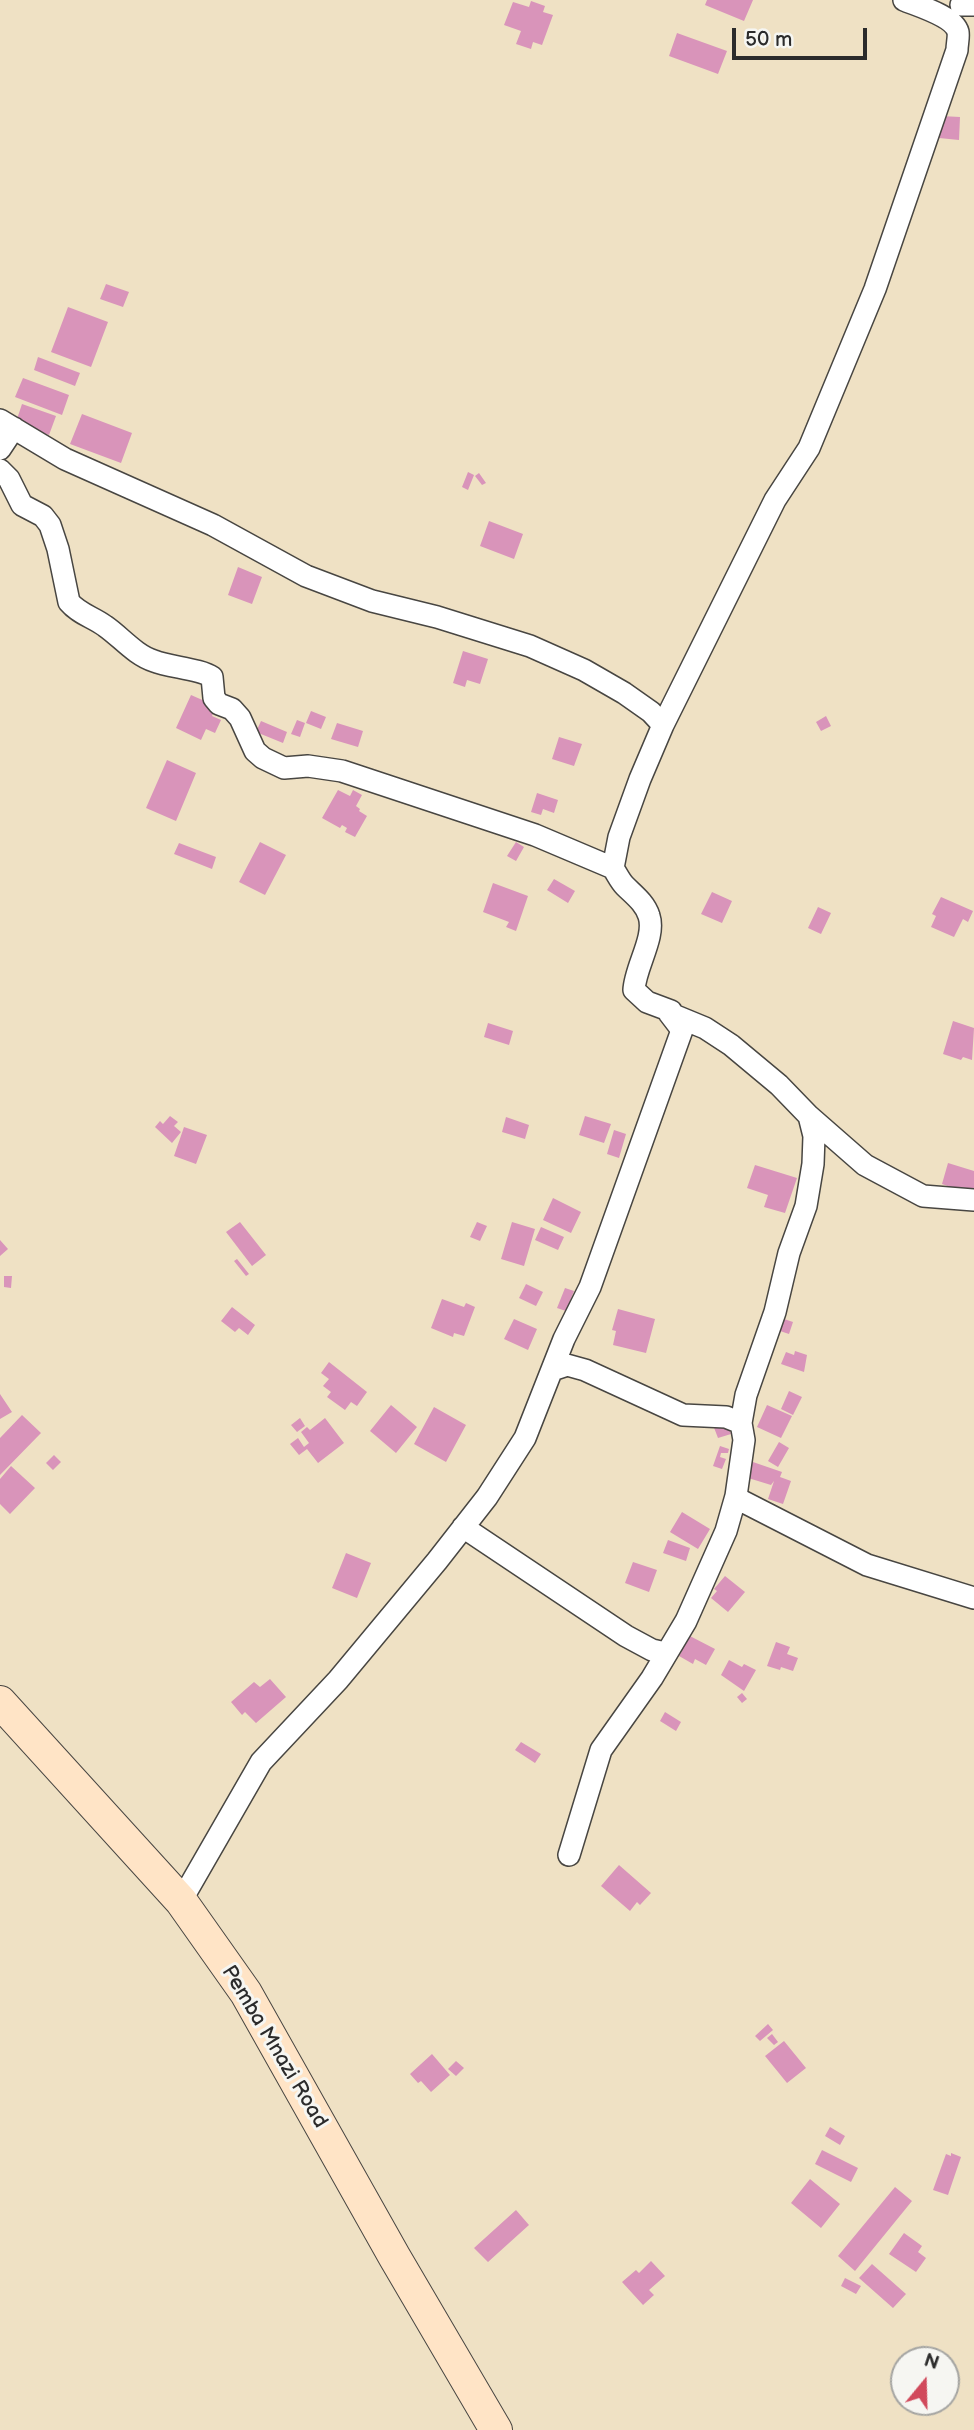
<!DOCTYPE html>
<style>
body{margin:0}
#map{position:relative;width:974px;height:2430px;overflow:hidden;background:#efe1c4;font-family:"Balsamiq Sans",sans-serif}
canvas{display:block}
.north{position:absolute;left:890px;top:2346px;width:70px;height:70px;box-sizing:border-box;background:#f6f6f2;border:2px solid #a5a5a2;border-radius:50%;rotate:19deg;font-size:19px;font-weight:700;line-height:28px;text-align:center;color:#2b2b2b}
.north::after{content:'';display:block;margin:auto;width:24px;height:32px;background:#d1495b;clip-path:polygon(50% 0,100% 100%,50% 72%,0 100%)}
.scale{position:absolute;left:732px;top:28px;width:135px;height:32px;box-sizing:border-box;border:4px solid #2b2b2b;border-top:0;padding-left:9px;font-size:21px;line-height:24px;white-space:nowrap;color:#2b2b2b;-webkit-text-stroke:5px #f6f6f2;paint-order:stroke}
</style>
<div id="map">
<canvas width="974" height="2430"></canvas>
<div class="north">N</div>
<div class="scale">50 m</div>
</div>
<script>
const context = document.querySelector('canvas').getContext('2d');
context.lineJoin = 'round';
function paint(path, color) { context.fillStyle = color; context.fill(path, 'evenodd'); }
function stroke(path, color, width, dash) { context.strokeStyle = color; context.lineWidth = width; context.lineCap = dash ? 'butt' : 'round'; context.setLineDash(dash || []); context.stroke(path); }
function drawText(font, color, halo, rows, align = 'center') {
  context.font = font + ' "Balsamiq Sans",sans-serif'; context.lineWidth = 6; context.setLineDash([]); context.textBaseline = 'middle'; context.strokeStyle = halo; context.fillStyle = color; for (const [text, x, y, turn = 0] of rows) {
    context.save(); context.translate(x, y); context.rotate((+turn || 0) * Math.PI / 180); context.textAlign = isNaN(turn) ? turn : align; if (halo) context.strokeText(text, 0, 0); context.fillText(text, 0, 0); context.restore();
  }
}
paint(new Path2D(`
 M 707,0 L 753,0 L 744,21 L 705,5 Z
 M 531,1 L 545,6 L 543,12 L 553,15 L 542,45 L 533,42 L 531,49 L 516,44 L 521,31 L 504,25 L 513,2 L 529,7 Z
 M 677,33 L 727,51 L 718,74 L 669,56 Z
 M 941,116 L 960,117 L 959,140 L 939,138 Z
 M 106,284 L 129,292 L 123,307 L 100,299 Z
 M 68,307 L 108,322 L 91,367 L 51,352 Z
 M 38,357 L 80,373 L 75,386 L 34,370 Z
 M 23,378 L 69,395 L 62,415 L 15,397 Z
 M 22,404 L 56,416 L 49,435 L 16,422 Z
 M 82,414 L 132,433 L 121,463 L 70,444 Z
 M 468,472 L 474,475 L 468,490 L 462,487 Z
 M 479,473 L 486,483 L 482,485 L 475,476 Z
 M 489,521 L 523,534 L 514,559 L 480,546 Z
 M 238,567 L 262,577 L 252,604 L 228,595 Z
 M 463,651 L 488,659 L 480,684 L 467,680 L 465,687 L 453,683 Z
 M 191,695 L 216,706 L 212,716 L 221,720 L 215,733 L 206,729 L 201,740 L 176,728 Z
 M 311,711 L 326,717 L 321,729 L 306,723 Z
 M 826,716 L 831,726 L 821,731 L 816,722 Z
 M 297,720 L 305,723 L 300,737 L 291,734 Z
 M 261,721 L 287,732 L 283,743 L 256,732 Z
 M 337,723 L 363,731 L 358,747 L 331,739 Z
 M 559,737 L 582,744 L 574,766 L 552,759 Z
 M 167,760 L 196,773 L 176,821 L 146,808 Z
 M 338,790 L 350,796 L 353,790 L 362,795 L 356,806 L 360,809 L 359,811 L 367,816 L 355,837 L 345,832 L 347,828 L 342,825 L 340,828 L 322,818 Z
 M 537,793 L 558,800 L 554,813 L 543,809 L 541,815 L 531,812 Z
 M 260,842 L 286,855 L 265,895 L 239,882 Z
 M 516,842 L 524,847 L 516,861 L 507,856 Z
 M 179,843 L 216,857 L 212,869 L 174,854 Z
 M 554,879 L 575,891 L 568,903 L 547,890 Z
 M 493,883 L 528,896 L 516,931 L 506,927 L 509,922 L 483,912 Z
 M 712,892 L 732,901 L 722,923 L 701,914 Z
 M 941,897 L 973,911 L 968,922 L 963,919 L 954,937 L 931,927 L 936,916 L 932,914 Z
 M 818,907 L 831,913 L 821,934 L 808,928 Z
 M 953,1021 L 974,1028 L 972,1060 L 963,1057 L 961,1060 L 943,1054 Z
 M 488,1023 L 513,1031 L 509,1045 L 484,1037 Z
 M 170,1116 L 178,1122 L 174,1126 L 181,1132 L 172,1143 L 155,1127 L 160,1121 L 163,1124 Z
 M 585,1116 L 611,1124 L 604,1143 L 579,1135 Z
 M 506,1117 L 529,1125 L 525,1139 L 502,1132 Z
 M 184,1127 L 207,1135 L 196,1164 L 174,1156 Z
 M 614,1130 L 626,1134 L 619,1158 L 607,1154 Z
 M 948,1163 L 974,1171 L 974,1195 L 942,1184 Z
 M 755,1165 L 797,1178 L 785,1213 L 764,1207 L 768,1195 L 747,1188 Z
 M 553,1198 L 581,1212 L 571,1233 L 543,1220 Z
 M 240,1222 L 266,1255 L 252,1266 L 226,1232 Z
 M 477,1222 L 487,1226 L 480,1241 L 470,1237 Z
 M 512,1222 L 535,1229 L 524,1266 L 501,1259 Z
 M 541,1227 L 564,1237 L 558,1250 L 535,1240 Z
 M 0,1240 L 8,1249 L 0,1256 Z
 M 237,1259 L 249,1274 L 246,1276 L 234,1261 Z
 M 4,1276 L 12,1276 L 11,1288 L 4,1287 Z
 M 526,1284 L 543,1292 L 536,1306 L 519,1298 Z
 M 565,1288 L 574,1291 L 566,1311 L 557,1308 Z
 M 442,1299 L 464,1307 L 466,1303 L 475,1307 L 464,1336 L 454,1333 L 453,1337 L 431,1328 Z
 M 232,1307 L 255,1325 L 248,1335 L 239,1328 L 235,1332 L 221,1321 Z
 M 618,1309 L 655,1319 L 646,1353 L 613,1345 L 616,1331 L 612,1330 Z
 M 781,1318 L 793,1322 L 789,1334 L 777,1330 Z
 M 514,1319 L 537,1329 L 528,1350 L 504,1339 Z
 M 795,1351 L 807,1355 L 804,1372 L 781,1364 L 786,1352 L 794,1355 Z
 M 329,1362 L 367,1392 L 357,1406 L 351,1402 L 345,1410 L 327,1397 L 331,1392 L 323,1386 L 329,1379 L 321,1373 Z
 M 789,1391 L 802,1397 L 793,1415 L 781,1409 Z
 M 0,1394 L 12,1412 L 0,1419 Z
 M 391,1405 L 417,1427 L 396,1453 L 370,1431 Z
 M 767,1405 L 792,1416 L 781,1438 L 757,1427 Z
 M 434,1407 L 466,1425 L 446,1462 L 414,1444 Z
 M 22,1415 L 41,1433 L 0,1475 L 0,1438 Z
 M 300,1418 L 305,1426 L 297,1432 L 291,1425 Z
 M 325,1418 L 344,1443 L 318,1463 L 307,1449 L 299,1455 L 290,1444 L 298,1438 L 304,1447 L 309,1443 L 301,1432 L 307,1427 L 310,1430 Z
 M 726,1421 L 731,1434 L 718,1438 L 713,1425 Z
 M 779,1442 L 789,1448 L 778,1467 L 768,1461 Z
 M 720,1446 L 729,1449 L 728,1453 L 721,1453 L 720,1457 L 726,1459 L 722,1469 L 713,1466 Z
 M 54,1455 L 61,1462 L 53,1470 L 46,1463 Z
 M 750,1461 L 782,1472 L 780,1477 L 791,1481 L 783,1504 L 768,1499 L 774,1481 L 771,1485 L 745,1477 Z
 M 11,1466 L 35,1488 L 10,1514 L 0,1504 L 0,1479 Z
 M 682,1512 L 710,1529 L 698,1549 L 670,1532 Z
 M 668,1540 L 690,1548 L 686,1561 L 663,1553 Z
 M 346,1553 L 371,1563 L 357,1598 L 332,1588 Z
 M 633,1562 L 657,1570 L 649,1592 L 625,1583 Z
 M 725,1576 L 745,1592 L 728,1612 L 711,1598 L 717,1591 L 714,1589 Z
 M 686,1634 L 715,1649 L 706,1665 L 695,1659 L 693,1664 L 679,1656 L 682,1651 L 678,1649 Z
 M 776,1642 L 790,1647 L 787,1654 L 798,1658 L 793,1671 L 781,1667 L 780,1670 L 767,1666 Z
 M 729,1660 L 742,1667 L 744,1664 L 756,1670 L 744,1691 L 721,1675 Z
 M 270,1679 L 286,1697 L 256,1723 L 245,1712 L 242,1715 L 231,1702 L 254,1682 L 260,1687 Z
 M 742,1693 L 747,1699 L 742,1703 L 737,1697 Z
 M 665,1712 L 681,1722 L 676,1731 L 660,1721 Z
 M 521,1742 L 541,1754 L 535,1763 L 515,1750 Z
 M 619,1865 L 651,1893 L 640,1905 L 637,1902 L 630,1911 L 601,1886 Z
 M 768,2024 L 773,2030 L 760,2041 L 755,2036 Z
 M 772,2034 L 778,2042 L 774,2045 L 767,2038 Z
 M 784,2041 L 806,2068 L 787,2083 L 765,2056 Z
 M 432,2054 L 450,2075 L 431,2092 L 421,2081 L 418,2083 L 410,2074 Z
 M 456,2061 L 464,2068 L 456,2076 L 448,2069 Z
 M 830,2127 L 845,2136 L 840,2145 L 825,2136 Z
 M 822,2150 L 858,2168 L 851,2182 L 815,2164 Z
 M 951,2153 L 961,2157 L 948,2195 L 933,2190 L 946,2154 L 951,2156 Z
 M 810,2179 L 840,2204 L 821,2228 L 791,2203 Z
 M 895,2187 L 912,2201 L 855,2271 L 838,2256 Z
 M 516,2210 L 529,2225 L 488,2262 L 474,2248 Z
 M 904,2233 L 922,2246 L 918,2252 L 926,2258 L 916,2272 L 889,2254 Z
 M 651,2261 L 665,2276 L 649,2290 L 654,2295 L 643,2305 L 622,2282 L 636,2270 L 639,2273 Z
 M 872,2264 L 906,2294 L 893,2308 L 859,2278 Z
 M 845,2278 L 861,2286 L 856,2294 L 841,2286 Z`), '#d994ba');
const minor = new Path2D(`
 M 961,5 L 974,5
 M 0,420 L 65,459 L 213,525 L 306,576 L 372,601 L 437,617 L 530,646 L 584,670 L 624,693 L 651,712 L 663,725
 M 0,449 L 14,428
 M 0,470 L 9,479 L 22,505 L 43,516 L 50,525 L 58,549 L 69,602 C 79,614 93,617 105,626 C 121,637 135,655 154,661 C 169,667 201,669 212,677 L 214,698 L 219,704 L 232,709 L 240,718 L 255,751 L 263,758 L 284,768 L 308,766 L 342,771 L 535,835 L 613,868
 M 809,1116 L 865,1165 L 923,1196 L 974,1200
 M 552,1370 L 567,1365 L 585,1370 L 683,1415 L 726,1417 L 741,1423
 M 736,1496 L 742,1501 L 867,1565 L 974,1598
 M 463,1527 L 626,1636 L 652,1650 L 665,1653
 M 569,1855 L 601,1750 L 652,1678 L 686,1621 L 726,1531 L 736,1496 L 744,1440 L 741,1423 L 746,1395 L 775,1312 L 789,1253 L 806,1206 L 813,1164 L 814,1136 L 809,1116 L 779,1085 L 731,1045 L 705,1028 L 671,1014
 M 181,1901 L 261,1762 L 338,1680 L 437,1561 L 487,1497 L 525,1438 L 564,1339 L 590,1287 L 682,1030 L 669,1013 L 671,1011 L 647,1002 L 634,990 C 635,967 656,937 649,916 C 645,903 634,895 625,886 C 620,881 617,874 613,868 L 619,837 L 640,779 L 663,725 L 775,500 L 809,448 L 875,289 L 957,50 C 957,44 959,37 958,32 C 954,16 918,6 904,0`);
const secondary = new Path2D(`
 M 0,1702 L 181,1901 L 246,1993 L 394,2256 L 496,2430`);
stroke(minor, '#484642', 24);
stroke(secondary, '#484642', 34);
stroke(minor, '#fff', 21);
stroke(secondary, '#ffe4c6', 32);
drawText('21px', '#2b2b2b', '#f6f6f2', [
 ["Pemba Mnazi Road",274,2047,59]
]);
</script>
